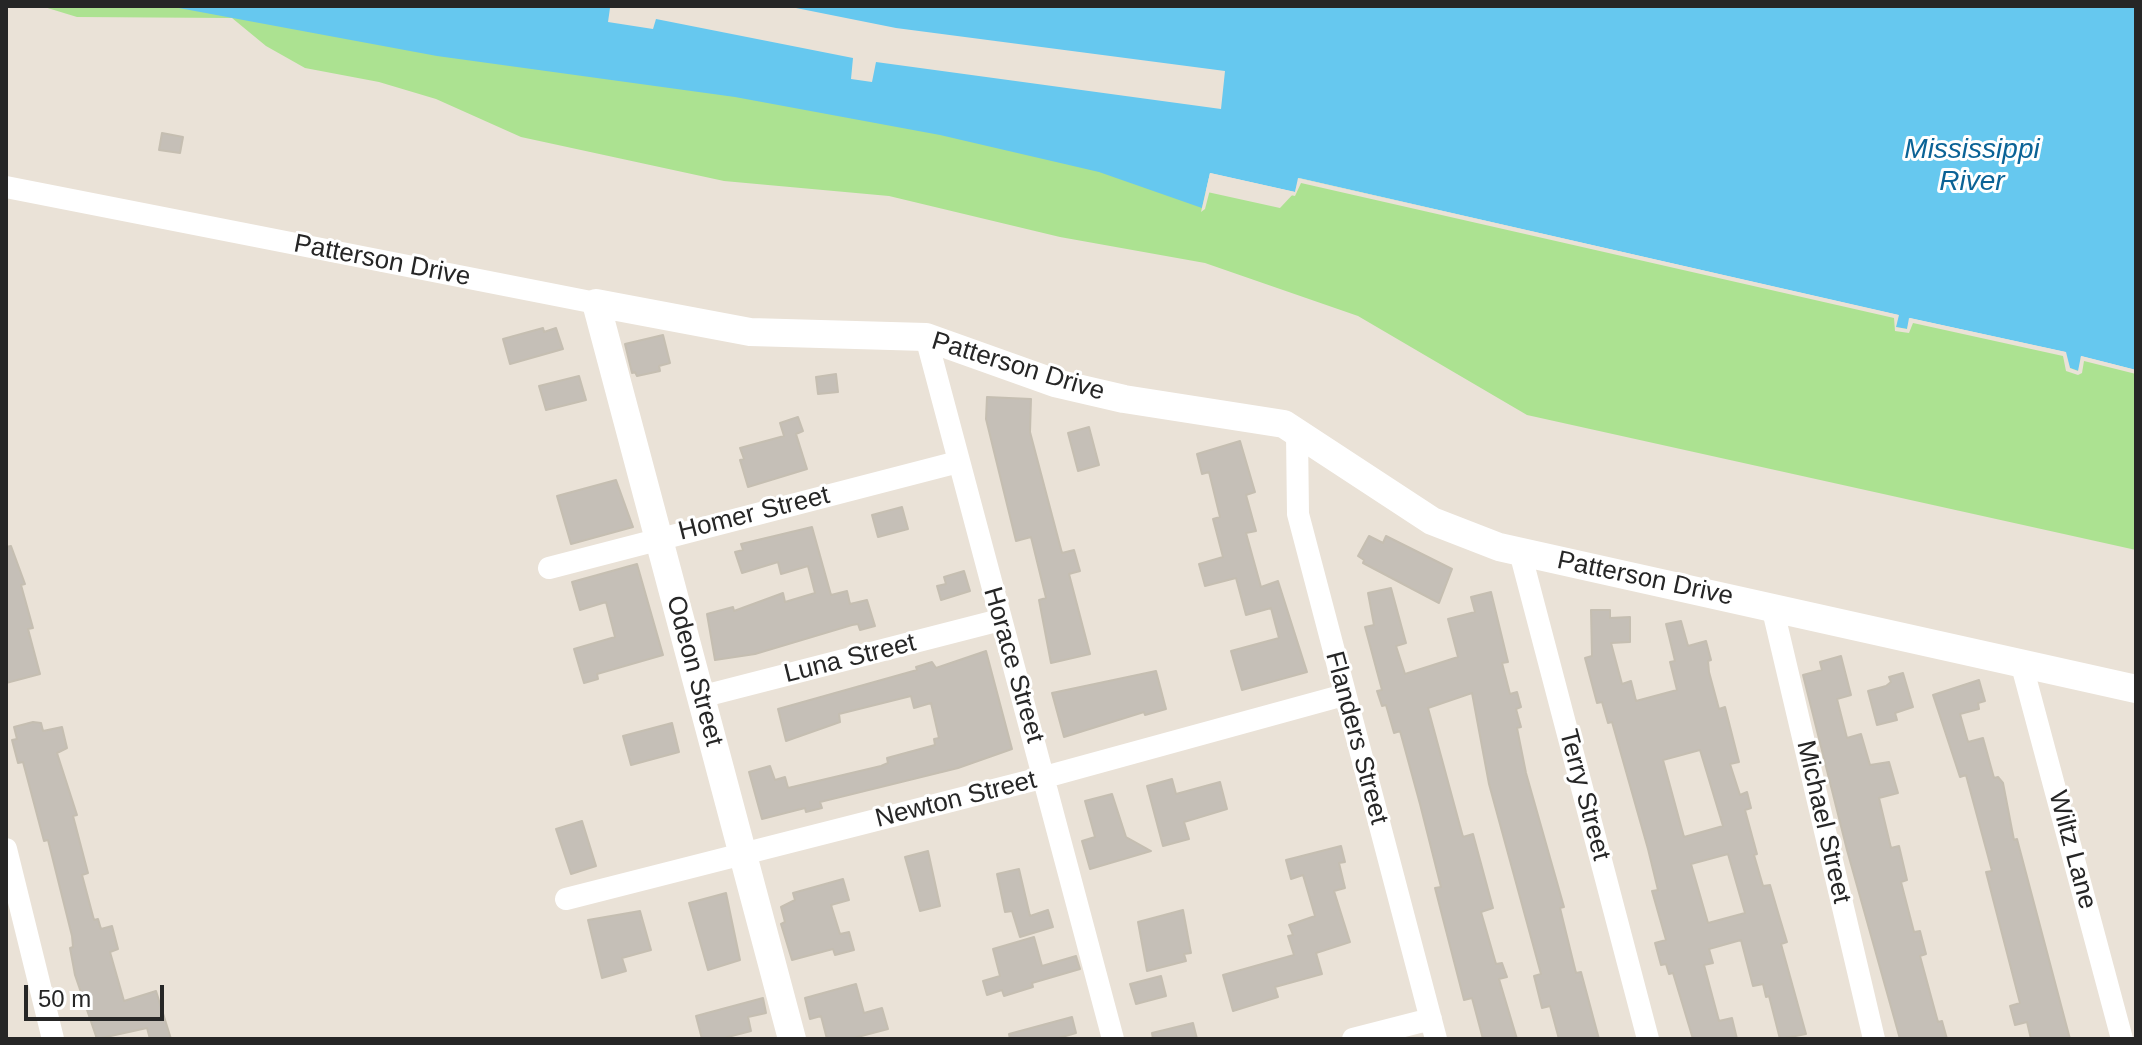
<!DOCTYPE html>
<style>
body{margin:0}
#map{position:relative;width:2142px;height:1045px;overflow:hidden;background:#eae2d7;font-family:Helvetica,sans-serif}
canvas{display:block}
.frame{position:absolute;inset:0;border:8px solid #262626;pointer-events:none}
.scale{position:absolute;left:24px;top:985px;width:140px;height:36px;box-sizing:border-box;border:4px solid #262626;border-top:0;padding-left:10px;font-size:24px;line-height:28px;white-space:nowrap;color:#262626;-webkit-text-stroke:6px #fff;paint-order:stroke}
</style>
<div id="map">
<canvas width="2142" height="1045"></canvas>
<div class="frame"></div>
<div class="scale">50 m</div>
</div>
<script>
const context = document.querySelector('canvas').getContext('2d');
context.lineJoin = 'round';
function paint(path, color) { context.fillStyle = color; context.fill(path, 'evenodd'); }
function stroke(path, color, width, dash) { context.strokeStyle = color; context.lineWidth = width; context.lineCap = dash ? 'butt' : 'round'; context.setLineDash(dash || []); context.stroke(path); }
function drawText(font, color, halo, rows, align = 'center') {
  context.font = font + ' Helvetica,sans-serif'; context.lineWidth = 6; context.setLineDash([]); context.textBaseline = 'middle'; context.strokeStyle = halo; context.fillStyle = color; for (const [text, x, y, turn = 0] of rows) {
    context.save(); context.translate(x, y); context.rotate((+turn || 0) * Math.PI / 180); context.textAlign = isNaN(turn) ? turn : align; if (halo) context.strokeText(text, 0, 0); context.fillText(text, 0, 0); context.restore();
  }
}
paint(new Path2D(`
 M 41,6 L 362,6 L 1280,208 L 1295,192 L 1298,178 L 2136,371 L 2136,550 L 1527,415 L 1358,316 L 1205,263 L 1060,237 L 889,196 L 724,181 L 521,137 L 436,99 L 379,82 L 305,68 L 266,46 L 232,18 L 77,17 Z`), '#ace291');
paint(new Path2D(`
 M 168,6 L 2136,6 L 2136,370 L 2081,356 L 2079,371 L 2070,368 L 2065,352 L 1910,318 L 1907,329 L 1896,327 L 1898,315 L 1299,178 L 1295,192 L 1210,173 L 1202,208 L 1099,172 L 940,135 L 735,97 L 437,56 Z`), '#66c8ef');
paint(new Path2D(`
 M 601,6 L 786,6 L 896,28 L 1225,71 L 1221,109 L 876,62 L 872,82 L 851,79 L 853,58 L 656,19 L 653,29 L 608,22 L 610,8 Z
 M 1210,173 L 1295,192 L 1298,178 L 1899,315 L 1896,327 L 1907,329 L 1909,318 L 2066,352 L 2070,368 L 2078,371 L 2081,356 L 2136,370 L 2136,374 L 2084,361 L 2082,373 L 2078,375 L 2066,371 L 2063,356 L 1913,323 L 1909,333 L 1895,331 L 1894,318 L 1301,183 L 1295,196 L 1213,178 L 1205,209 L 1201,212 Z`), '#eae2d7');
const building = new Path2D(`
 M 162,133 L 183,137 L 180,153 L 159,150 Z
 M 543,328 L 544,332 L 556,328 L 563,349 L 510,364 L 503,339 Z
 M 663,335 L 670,363 L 659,366 L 660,371 L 637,376 L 635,372 L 632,373 L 625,344 Z
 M 836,374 L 838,392 L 818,394 L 816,377 Z
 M 579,376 L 586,400 L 546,410 L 539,386 Z
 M 987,397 L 1031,399 L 1030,432 L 1062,553 L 1074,550 L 1080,571 L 1069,574 L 1090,654 L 1051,663 L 1039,600 L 1046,598 L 1031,537 L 1016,541 L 986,419 Z
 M 798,417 L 803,431 L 796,434 L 807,469 L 748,487 L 740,460 L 744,459 L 740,448 L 784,436 L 780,423 Z
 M 1089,427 L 1099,465 L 1078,471 L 1068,433 Z
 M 1240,441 L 1255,492 L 1246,495 L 1256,531 L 1246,533 L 1261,587 L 1278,581 L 1307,672 L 1242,690 L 1231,651 L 1279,638 L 1271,608 L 1246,615 L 1236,578 L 1205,586 L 1199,564 L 1223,557 L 1213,519 L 1220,517 L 1209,472 L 1202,474 L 1197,454 Z
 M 616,480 L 633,527 L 571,544 L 557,496 Z
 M 902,507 L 908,529 L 878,537 L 872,515 Z
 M 812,527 L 831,595 L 847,591 L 850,604 L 867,600 L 875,626 L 860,630 L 858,624 L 852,625 L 755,654 L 715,660 L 707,614 L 733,607 L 734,611 L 783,593 L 785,602 L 815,593 L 808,566 L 781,574 L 778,562 L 742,573 L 735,552 L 743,550 L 741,544 Z
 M 1369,536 L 1383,543 L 1386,536 L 1452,569 L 1439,603 L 1363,563 L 1364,560 L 1358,556 Z
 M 11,546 L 25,584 L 21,585 L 33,628 L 28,629 L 40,674 L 6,683 L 6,547 Z
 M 637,564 L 663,655 L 597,674 L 598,679 L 584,683 L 574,649 L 615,637 L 606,602 L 580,610 L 572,582 Z
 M 964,571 L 970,591 L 941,600 L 937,586 L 946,584 L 944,577 Z
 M 1391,588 L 1406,643 L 1396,646 L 1405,674 L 1458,657 L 1448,619 L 1475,612 L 1471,597 L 1491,592 L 1508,662 L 1502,663 L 1510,694 L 1517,692 L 1521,707 L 1516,709 L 1521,727 L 1517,728 L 1526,773 L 1564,907 L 1560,908 L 1576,973 L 1581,972 L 1599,1039 L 1559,1039 L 1550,1006 L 1542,1008 L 1534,976 L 1541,974 L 1489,784 L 1472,693 L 1428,708 L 1463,837 L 1473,834 L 1493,908 L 1481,912 L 1496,964 L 1502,963 L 1507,977 L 1499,979 L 1517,1039 L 1483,1039 L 1472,998 L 1464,1000 L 1435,888 L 1441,887 L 1420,804 L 1400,731 L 1394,733 L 1386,705 L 1382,706 L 1377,691 L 1382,690 L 1365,627 L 1374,625 L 1368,593 Z
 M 1591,610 L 1610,610 L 1610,618 L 1630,617 L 1630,642 L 1611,643 L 1622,684 L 1631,681 L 1636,701 L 1677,690 L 1670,662 L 1675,661 L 1666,624 L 1681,621 L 1688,646 L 1706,641 L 1711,660 L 1708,661 L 1709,672 L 1719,709 L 1725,707 L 1739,762 L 1730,764 L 1740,795 L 1747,792 L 1751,808 L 1745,810 L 1757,854 L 1754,855 L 1763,886 L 1770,885 L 1780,919 L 1787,942 L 1781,944 L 1806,1034 L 1780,1039 L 1769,996 L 1766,997 L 1763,984 L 1753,986 L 1741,940 L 1709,949 L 1713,963 L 1704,965 L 1719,1021 L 1732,1018 L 1737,1039 L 1693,1039 L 1673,973 L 1669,974 L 1666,964 L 1661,965 L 1655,943 L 1666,940 L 1652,891 L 1658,890 L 1648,849 L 1612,722 L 1608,723 L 1602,702 L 1597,703 L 1585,658 L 1592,656 ZM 1700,750 L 1723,826 L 1684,837 L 1663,760 ZM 1728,854 L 1745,913 L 1708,923 L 1691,864 Z
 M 986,651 L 1012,749 L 958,768 L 820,802 L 822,808 L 806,812 L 805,808 L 762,819 L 749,772 L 770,766 L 775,780 L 785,777 L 788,788 L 881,766 L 888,763 L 887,758 L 935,745 L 934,739 L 939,738 L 931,703 L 914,708 L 911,696 L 839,714 L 840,722 L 786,741 L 778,709 L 917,670 L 916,667 L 932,662 L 936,668 Z
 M 1841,656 L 1851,695 L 1837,699 L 1847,738 L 1861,734 L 1870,765 L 1889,762 L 1898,793 L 1879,798 L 1891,848 L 1899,846 L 1907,880 L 1901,882 L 1914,932 L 1920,931 L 1926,954 L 1920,956 L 1938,1022 L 1942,1021 L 1947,1039 L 1900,1039 L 1847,850 L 1803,675 L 1822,670 L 1820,662 Z
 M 1156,671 L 1166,709 L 1145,715 L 1144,712 L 1064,737 L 1052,693 Z
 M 1903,673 L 1913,707 L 1895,713 L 1897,720 L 1877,725 L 1868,691 L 1886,686 L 1891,682 L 1889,677 Z
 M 1979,680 L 1985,701 L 1978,703 L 1979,709 L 1960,714 L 1968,742 L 1983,738 L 1994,778 L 1998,777 L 2003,783 L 2014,840 L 2017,839 L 2070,1039 L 2031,1039 L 2027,1022 L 2015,1025 L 2010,1006 L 2020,1003 L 1986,872 L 1992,871 L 1966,775 L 1960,777 L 1933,695 Z
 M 33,722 L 41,723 L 43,731 L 62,727 L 67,748 L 57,753 L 77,815 L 73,816 L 88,873 L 82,875 L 94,920 L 98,919 L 101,929 L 112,926 L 118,949 L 110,952 L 124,1001 L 156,991 L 171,1039 L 150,1039 L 147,1028 L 97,1039 L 75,975 L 70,948 L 73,947 L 72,936 L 48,840 L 44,841 L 23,762 L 18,763 L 12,740 L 17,739 L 14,727 Z
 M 672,723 L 679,752 L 631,765 L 623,736 Z
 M 1172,779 L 1176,794 L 1220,782 L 1227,809 L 1184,822 L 1189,839 L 1163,846 L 1147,786 Z
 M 1112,794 L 1126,837 L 1151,851 L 1090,869 L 1082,841 L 1095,837 L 1085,801 Z
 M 582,821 L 596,866 L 571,874 L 556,829 Z
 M 1341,846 L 1345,862 L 1339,863 L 1345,888 L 1334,891 L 1350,942 L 1316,953 L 1322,974 L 1275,987 L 1278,997 L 1233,1011 L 1223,975 L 1294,955 L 1288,936 L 1293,935 L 1289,925 L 1315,916 L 1303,875 L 1291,879 L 1286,860 Z
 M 928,851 L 940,906 L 920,911 L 905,857 Z
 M 1019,869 L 1030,916 L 1048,910 L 1053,927 L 1020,937 L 1012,911 L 1005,912 L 997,874 Z
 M 843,879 L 849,900 L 831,905 L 840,934 L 849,932 L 854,950 L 835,955 L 833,949 L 792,960 L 781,924 L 785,922 L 781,907 L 795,900 L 793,893 Z
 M 726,893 L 740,960 L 708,970 L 689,903 Z
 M 1183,910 L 1191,953 L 1184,954 L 1186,961 L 1147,971 L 1138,922 Z
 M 640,911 L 651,950 L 622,958 L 626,971 L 602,978 L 588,920 Z
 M 1034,937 L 1042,966 L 1076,956 L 1080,969 L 1032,983 L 1033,987 L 1004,996 L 1002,990 L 987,995 L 983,981 L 1000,976 L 993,949 Z
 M 1161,976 L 1166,996 L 1136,1004 L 1130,984 Z
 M 856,984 L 864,1013 L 882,1008 L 888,1029 L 850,1039 L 827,1039 L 821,1016 L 810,1019 L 805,998 Z
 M 763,998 L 766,1013 L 748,1017 L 751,1031 L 720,1039 L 702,1039 L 696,1016 Z
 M 1072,1017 L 1076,1033 L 1055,1039 L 1010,1039 L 1009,1034 Z
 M 1193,1023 L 1197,1039 L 1153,1039 L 1152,1033 Z`);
paint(building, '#c5bfb7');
stroke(building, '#c5beb1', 2);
stroke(new Path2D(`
 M 6,187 L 596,303
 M 926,337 L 1113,1039
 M 1297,433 L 1298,514 L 1436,1039
 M 1520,552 L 1648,1039
 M 549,568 L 958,462
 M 1772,606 L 1874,1039
 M 2021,662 L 2122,1039
 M 700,697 L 1000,620
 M 6,849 L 53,1039
 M 566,899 L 1045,777 L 1344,695
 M 1353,1039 L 1431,1019`), '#fff', 22);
stroke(new Path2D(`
 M 792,1039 L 596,303 L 750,332 L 926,337 L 1055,383 L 1124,399 L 1284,424 L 1432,521 L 1499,547 L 2136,689`), '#fff', 28);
drawText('26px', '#262626', '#fff', [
 ["Patterson Drive",382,261,11],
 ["Patterson Drive",1018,367,17],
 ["Homer Street",754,514,-14],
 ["Patterson Drive",1645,579,12],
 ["Luna Street",850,659,-14],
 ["Horace Street",1013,665,74],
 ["Odeon Street",694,671,75],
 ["Flanders Street",1356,738,75],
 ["Terry Street",1584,795,75],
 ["Newton Street",956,800,-14],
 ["Michael Street",1823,822,77],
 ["Wiltz Lane",2072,850,75]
]);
drawText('italic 28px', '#0b6396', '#fff', [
 ["Mississippi",1972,150],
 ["River",1972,182]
]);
</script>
